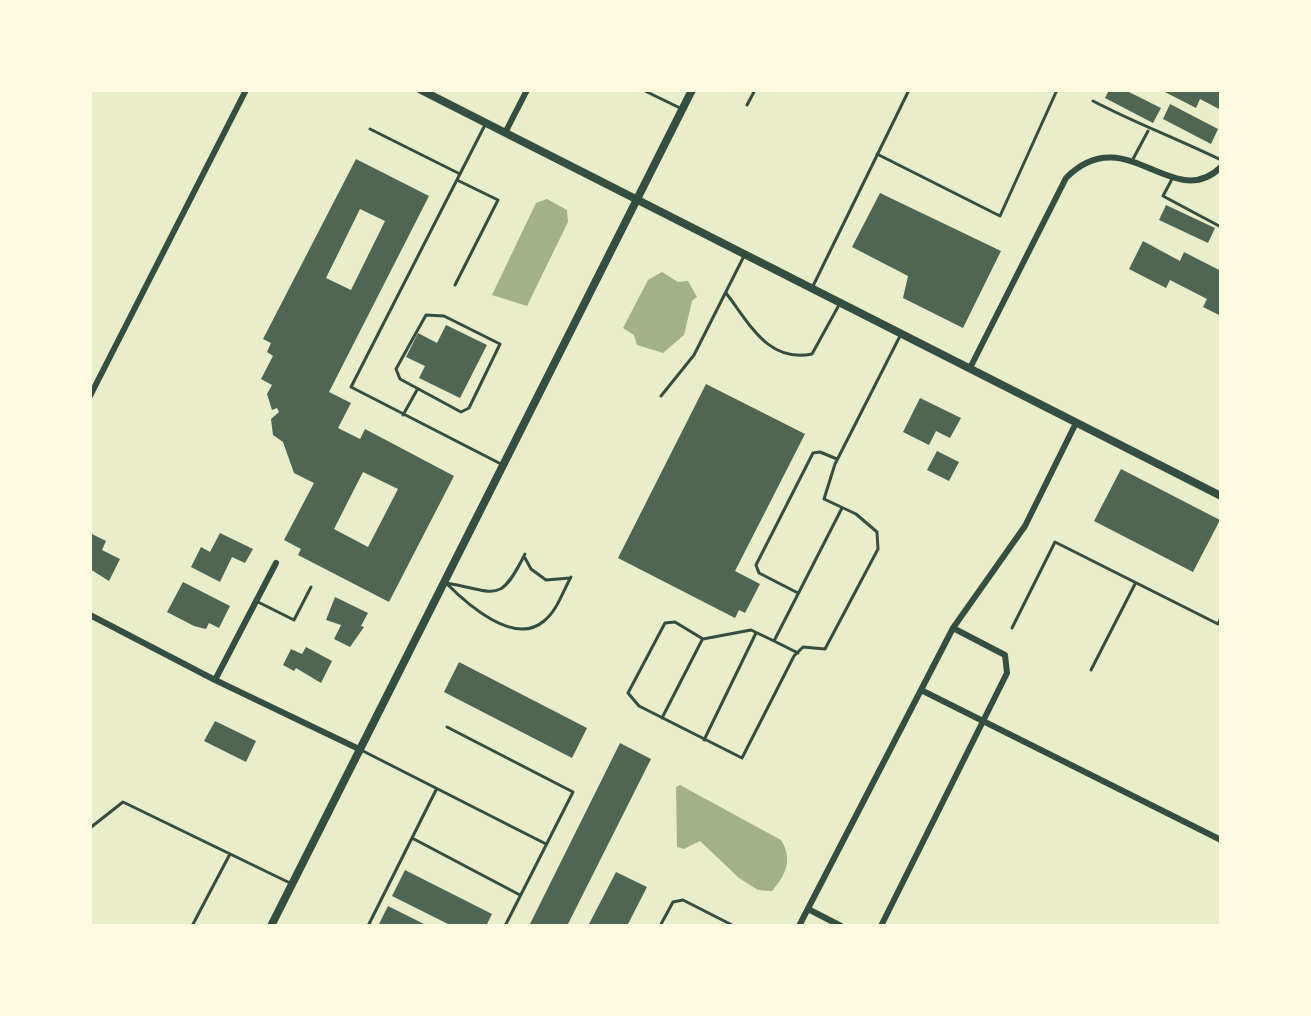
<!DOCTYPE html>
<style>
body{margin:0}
#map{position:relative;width:1311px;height:1016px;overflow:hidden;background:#e9edc9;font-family:"Fira Sans",sans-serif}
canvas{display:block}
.frame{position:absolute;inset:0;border:92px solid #fefae0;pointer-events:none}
</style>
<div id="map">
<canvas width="1311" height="1016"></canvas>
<div class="frame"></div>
</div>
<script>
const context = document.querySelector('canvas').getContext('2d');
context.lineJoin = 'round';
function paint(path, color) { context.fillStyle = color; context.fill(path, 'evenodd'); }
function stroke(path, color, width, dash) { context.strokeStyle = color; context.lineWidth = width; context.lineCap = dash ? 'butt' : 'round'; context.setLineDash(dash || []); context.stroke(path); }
paint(new Path2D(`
 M 547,199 L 567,210 L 568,222 L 527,306 L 492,295 L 536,203 Z
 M 662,272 L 678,282 L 688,281 L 697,297 L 692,301 L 684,335 L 663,353 L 637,345 L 634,335 L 623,328 L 648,280 Z
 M 680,785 L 781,840 C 793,859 786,875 772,891 L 758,890 L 739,878 L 700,841 L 684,849 L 677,847 L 676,787 Z`), '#a3b18a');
paint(new Path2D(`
 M 1109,90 L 1125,90 L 1161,108 L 1153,123 L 1105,98 Z
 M 1161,90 L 1221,90 L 1221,110 L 1200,99 L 1196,108 Z
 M 1170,104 L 1218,129 L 1211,144 L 1163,119 Z
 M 356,159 L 429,196 L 329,392 L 351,403 L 338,428 L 360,439 L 365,429 L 454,476 L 389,602 L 298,555 L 301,549 L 284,540 L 314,483 L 294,473 L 283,442 L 273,435 L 271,419 L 279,412 L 277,408 L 272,410 L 267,394 L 272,385 L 261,379 L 273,356 L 267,352 L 271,343 L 263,339 ZM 360,209 L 385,221 L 351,290 L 326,278 ZM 363,472 L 398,489 L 368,547 L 334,529 Z
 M 880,193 L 1001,251 L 963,328 L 903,298 L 908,276 L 852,247 Z
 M 1166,205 L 1215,228 L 1208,243 L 1159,220 Z
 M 1143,241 L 1180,261 L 1184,252 L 1221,271 L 1221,316 L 1203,307 L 1207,299 L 1170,280 L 1166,288 L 1129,269 Z
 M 446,325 L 487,345 L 460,398 L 419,378 L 425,366 L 406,357 L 418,333 L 437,343 Z
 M 706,384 L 805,434 L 735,571 L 760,584 L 745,613 L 739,610 L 735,618 L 618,558 Z
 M 920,398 L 961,418 L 950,438 L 936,431 L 929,445 L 903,432 Z
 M 937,451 L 959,462 L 949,481 L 927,470 Z
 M 1121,469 L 1220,520 L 1193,572 L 1094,521 Z
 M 90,533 L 106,541 L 102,550 L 120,559 L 109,581 L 90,569 Z
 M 220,533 L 253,549 L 245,563 L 232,557 L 220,582 L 191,567 L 201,547 L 210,552 Z
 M 183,582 L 230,606 L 219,628 L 209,623 L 206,629 L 194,626 L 167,612 Z
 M 335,597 L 368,613 L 361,626 L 364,627 L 350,647 L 334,639 L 341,625 L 326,620 Z
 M 306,647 L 332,661 L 321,683 L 296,668 L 294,671 L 283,665 L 291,649 L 302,654 Z
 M 459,662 L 587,728 L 572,758 L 444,692 Z
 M 215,721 L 256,741 L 246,762 L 204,741 Z
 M 620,743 L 651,759 L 567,926 L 529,926 Z
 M 405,870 L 492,914 L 486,926 L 452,926 L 392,896 Z
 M 616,872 L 647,887 L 627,926 L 588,926 Z
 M 388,906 L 428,926 L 378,926 Z`), '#4f6655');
stroke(new Path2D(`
 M 643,90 L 682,109
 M 1093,101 C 1135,123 1178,139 1221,160
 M 747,105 L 755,90
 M 486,123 L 351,387 L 501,464
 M 370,129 L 460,174
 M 877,154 L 1000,216 L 1057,90
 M 1133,159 L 1148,131
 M 1172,179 L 1163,196 L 1221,227
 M 455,285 L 498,200 L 457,180
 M 812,288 L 909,90
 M 726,293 C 750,324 768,363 812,354 L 839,305
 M 426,315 L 444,316 L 500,344 L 469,408 L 461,412 L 400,379 L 396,369 Z
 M 661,396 L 694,355 L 744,256
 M 403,415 L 417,390
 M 842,508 L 774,641 L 751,630 L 703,639 L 675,622 L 665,623 L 628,693 L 639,706 L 742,758 L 794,656 L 803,647 L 825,649 L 878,549 L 877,532 L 856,514 L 824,499 L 835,464 L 900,336
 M 525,554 C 499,606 496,591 446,583 C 466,603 514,647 544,621 C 557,611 563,591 571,577
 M 525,558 L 531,569 L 546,580 L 570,578
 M 798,593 L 759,573 L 756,565 L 813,453 L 820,452 L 837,459
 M 256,601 L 294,620 L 311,587
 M 1012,628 L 1055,542 L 1218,624 L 1221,618
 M 774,641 L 798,653
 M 1091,670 L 1135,584
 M 662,718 L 702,640
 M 447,727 L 573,792 L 505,926
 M 704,740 L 756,633
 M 361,750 L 546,844
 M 90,828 L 123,802 L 292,884
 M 412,838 L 520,895
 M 192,926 L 230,854
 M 368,926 L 436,790
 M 660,926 L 673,902 L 683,900 L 734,926`), '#344e41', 3);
stroke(new Path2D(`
 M 505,133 L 527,90
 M 970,368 L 1066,178 C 1126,118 1173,214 1221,167
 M 90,396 L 246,90
 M 90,615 L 215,680 L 361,750
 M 215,680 L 276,563
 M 921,690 L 1221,840
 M 808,909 L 841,926
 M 799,926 L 953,628 L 1025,526 L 1076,423
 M 881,926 L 1007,673 L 1005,655 L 953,628`), '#344e41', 6);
stroke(new Path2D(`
 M 421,90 L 1221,496
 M 271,926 L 692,90`), '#344e41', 8);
</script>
